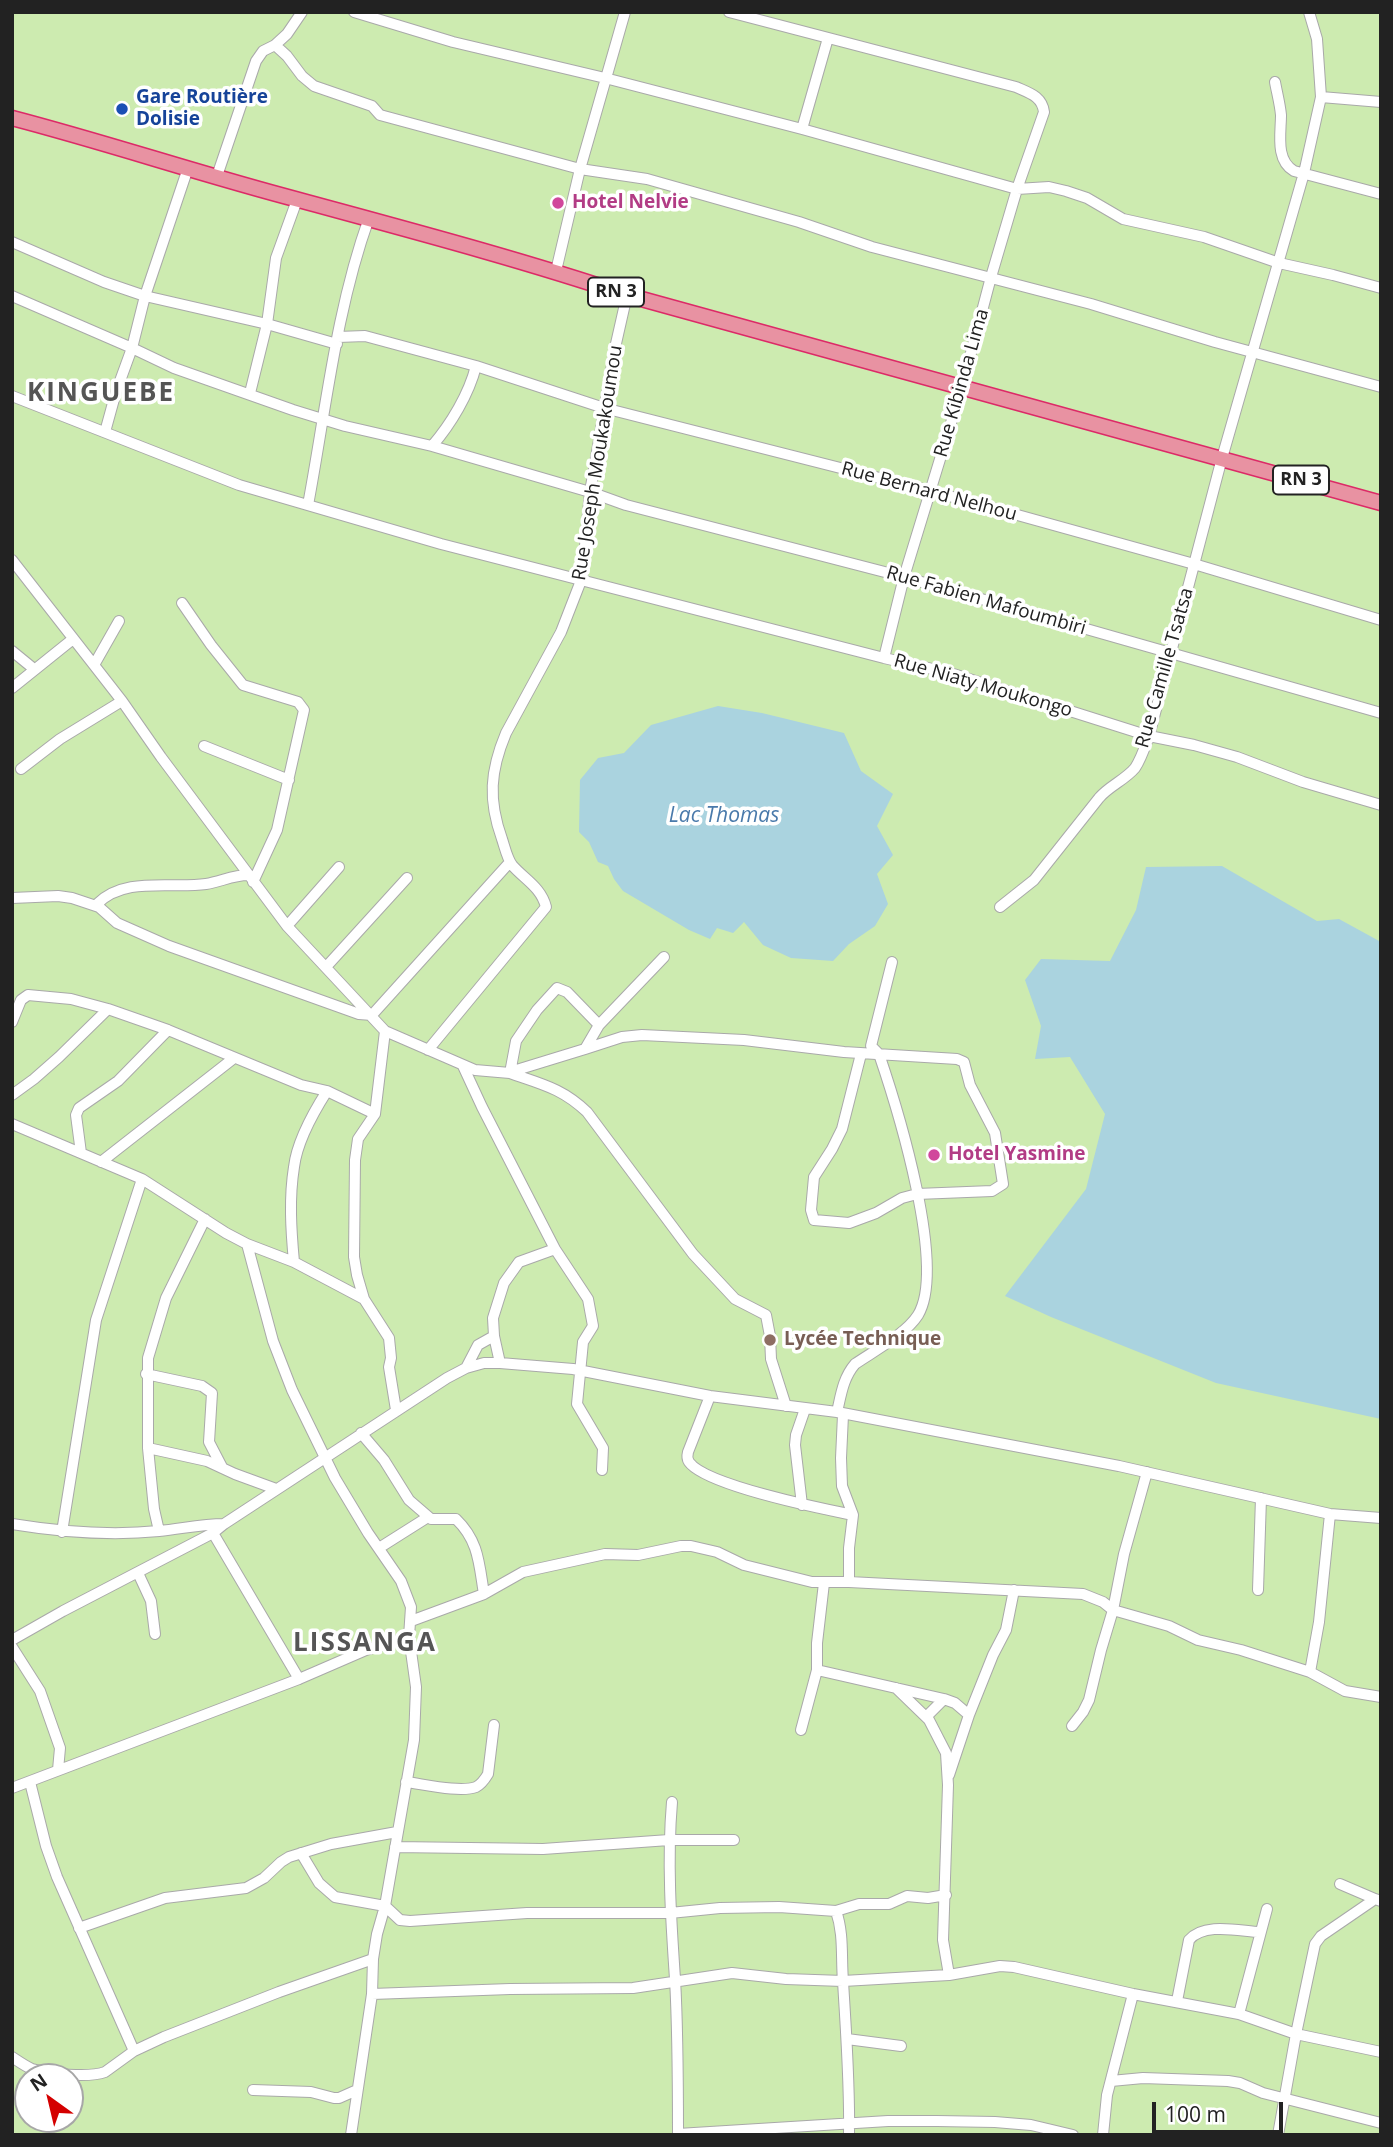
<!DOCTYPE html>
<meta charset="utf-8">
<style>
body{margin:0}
#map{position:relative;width:1393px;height:2147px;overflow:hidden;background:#f2efe9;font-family:"Open Sans",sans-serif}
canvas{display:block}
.frame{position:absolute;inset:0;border:14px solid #222;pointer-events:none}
.north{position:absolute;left:14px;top:2063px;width:70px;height:70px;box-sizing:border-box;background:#fff;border:2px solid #a7a7a7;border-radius:50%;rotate:326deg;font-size:19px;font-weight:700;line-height:28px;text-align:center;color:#222}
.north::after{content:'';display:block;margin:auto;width:24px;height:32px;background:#d40000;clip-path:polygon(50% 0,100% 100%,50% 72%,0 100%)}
.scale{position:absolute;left:1152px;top:2102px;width:131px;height:32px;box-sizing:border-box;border:4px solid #222;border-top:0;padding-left:9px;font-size:21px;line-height:24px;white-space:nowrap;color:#222;-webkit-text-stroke:5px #fff;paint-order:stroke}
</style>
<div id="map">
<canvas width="1393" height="2147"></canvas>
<div class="frame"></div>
<div class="north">N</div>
<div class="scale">100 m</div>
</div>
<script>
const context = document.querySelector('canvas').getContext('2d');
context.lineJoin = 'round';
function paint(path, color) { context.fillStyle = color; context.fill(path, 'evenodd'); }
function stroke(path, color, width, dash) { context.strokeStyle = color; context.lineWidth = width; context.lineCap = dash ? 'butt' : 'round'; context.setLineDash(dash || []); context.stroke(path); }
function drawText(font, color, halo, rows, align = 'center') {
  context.font = font + ' "Open Sans",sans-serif'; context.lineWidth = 7; context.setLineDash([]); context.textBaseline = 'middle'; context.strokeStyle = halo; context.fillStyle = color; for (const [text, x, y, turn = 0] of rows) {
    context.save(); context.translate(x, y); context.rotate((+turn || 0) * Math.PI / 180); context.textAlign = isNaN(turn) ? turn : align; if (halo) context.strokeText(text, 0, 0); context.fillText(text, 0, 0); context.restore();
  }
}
paint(new Path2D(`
 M 12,12 L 1381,12 L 1381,2135 L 12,2135 ZM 28,2077 L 70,2077 L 70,2119 L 28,2119 Z`), '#cdebb0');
paint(new Path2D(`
 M 718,706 L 762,713 L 844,733 L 861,771 L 893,794 L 877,826 L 893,855 L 877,874 L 888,904 L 875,926 L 849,944 L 833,961 L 791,958 L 763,945 L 744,922 L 733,933 L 717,928 L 710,939 L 689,930 L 623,891 L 614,879 L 608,866 L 598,862 L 589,842 L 579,832 L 580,780 L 598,758 L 624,753 L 651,725 Z
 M 1222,866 L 1317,921 L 1339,919 L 1381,942 L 1381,1419 L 1216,1383 L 1051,1317 L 1005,1296 L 1086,1189 L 1105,1114 L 1070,1057 L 1035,1059 L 1041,1026 L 1025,980 L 1041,959 L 1110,961 L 1136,910 L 1146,867 Z`), '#aad3df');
const minor = new Path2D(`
 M 302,12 L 287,34 L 275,45 L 287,56 L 302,76 L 314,86 L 372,106 L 380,115 L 580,169 L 647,179 L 799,222 L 872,247 L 1091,304 L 1215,342 L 1381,387
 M 354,12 L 453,42 L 605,78 L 802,129 L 1017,189 L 1049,187 L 1066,191 L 1087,198 L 1123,219 L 1204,237 L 1279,263 L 1333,275 L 1381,288
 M 729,12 L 1016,87 C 1029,93 1042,96 1044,112 L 1017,189 L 991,277 L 962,387 L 904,577 L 884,658
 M 1275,82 C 1277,93 1280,104 1281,115 C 1281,133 1275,160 1294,171 L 1381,194
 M 1321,97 L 1381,102
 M 802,129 L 828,38
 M 217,176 L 256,61 L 263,51 L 275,45
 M 12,242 L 104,282 L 145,296 L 267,324 L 337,344
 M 556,271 L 580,169 L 625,12
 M 12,296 L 132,348 L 174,368 L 293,410 L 345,426 L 432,446 L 590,492 L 626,505 L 904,577 L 1381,713
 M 338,337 L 365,336 L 476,366 L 604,408 L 931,491 L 1194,564 L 1381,620
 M 250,393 L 267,324 L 276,258 L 297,200
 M 12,396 L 239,485 L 441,544 L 884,658 L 950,673 L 1149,736 L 1194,745 L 1237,757 L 1303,782 L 1381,805
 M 105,432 L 116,392 L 132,348 L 145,296 L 188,168
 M 432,446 C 451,424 469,394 476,366
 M 308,505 C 326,409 336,310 369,218
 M 12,560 L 122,701 L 161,757 L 287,926 L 385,1031 L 375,1114 L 358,1139 L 355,1160 L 354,1257 L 357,1275 L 364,1299 L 389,1338 L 391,1358 L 389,1367 L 396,1410
 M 182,603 L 211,645 L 243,685 L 298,702 L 304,710 L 277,830 L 253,882
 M 12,651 L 34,669
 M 94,665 L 119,621
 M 12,688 L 73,639
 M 204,746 L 289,780
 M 21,769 L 60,739 L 122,701
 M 12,898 L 58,896 L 72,898 L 99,907 L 117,923 L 169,946 L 359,1014 L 372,1015 L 510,862
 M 99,907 L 97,904 C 125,876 170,889 206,884 C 220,882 233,875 248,875
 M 1000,907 L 1034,880 L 1099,798 C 1109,786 1125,780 1135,768 C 1141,759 1145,747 1149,736 L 1222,458 L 1304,173 L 1321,97 L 1317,39 L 1309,12
 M 287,926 L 339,867
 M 326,967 L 407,878
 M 12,1022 L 21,1000 L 28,995 L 71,999 L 108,1009
 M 385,1031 L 475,1070 L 510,1073 L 516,1041 L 537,1010 L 557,988 L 567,992 L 599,1025
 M 585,1049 L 622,1037 L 642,1035 L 744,1040 L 844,1052 L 957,1059 L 964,1062 L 970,1085 L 995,1133 L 1003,1184 L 992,1191 L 917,1194 L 902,1198 L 876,1213 L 849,1223 L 814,1220 L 811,1210 L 814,1177 L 832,1149 L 842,1129 L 861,1054
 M 428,1050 L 546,907 C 541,887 524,879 512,865 C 507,858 505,848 502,839 C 488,800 490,771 506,733 L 561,632 L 582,578 L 590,492 L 615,348 L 627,295
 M 463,1066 L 482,1107 L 555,1249 L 588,1299 L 593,1326 L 583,1342 L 577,1404 L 603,1448 L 602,1470
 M 510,1072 L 585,1049 L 599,1025 L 664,957
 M 510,1073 C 541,1084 562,1088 587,1112 L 693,1254 L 735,1299 L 766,1315 L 770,1336 L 771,1359 L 786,1406
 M 12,1095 L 34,1079 L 59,1057 L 108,1009 L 168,1030 L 301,1085 L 327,1091 L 375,1114
 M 12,1124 L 142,1179 L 226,1233 L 247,1244 L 294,1262 L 364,1299
 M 81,1153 L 76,1115 L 79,1108 L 118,1081 L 168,1030
 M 101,1162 L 234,1058
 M 247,1244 L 273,1341 L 292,1390 L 335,1478 L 368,1533 L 401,1581 L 411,1607 L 409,1637 L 416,1687 L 414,1740 L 385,1906 L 377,1934 L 373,1959 L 372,1994 L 351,2135
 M 294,1262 C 291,1230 289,1198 294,1167 C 297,1141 313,1113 327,1091
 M 500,1363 L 494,1336 L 493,1318 L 504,1283 L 519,1262 L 555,1249
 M 466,1368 L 478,1345 L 494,1336
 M 146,1374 L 202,1386 L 212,1393 L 209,1442 L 222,1467
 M 710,1396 L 688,1452 C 687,1456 687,1459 689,1462 C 705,1485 823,1509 853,1515
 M 837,1412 C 841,1395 843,1378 855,1364 C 874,1351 906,1334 918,1315 C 947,1267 897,1107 879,1054 L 871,1046 L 892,962
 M 843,1415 L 841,1458 L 842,1486 L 853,1515 L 849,1548 L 849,1582 L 1083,1594 L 1103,1602 L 1113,1610 L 1169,1626 L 1198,1640 L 1241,1650 L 1310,1672 L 1345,1691 L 1381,1697
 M 361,1433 L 384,1460 L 409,1500 L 431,1519 L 456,1519 C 479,1541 479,1564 484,1594
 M 148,1448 L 207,1461 L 235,1474 L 276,1489
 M 802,1505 L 795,1445 L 796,1435 L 805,1409
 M 12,1524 C 61,1532 110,1536 159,1531 C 181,1529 201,1524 224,1524
 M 159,1531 L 154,1509 L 148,1448 L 148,1358 L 166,1298 L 205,1219
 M 62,1532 L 96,1320 L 142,1179
 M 213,1533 L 299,1679
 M 379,1548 L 428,1517
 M 138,1573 L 151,1601 L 155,1634
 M 1258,1590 L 1261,1498
 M 411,1621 L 484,1594 L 523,1572 L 605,1554 L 638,1555 L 681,1546 L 691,1546 L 717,1552 L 744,1565 L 812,1582 L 849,1582
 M 12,1640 L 63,1611 L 213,1533 L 224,1524 L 447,1378 L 466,1368 L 484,1363 L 500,1363 L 573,1369 L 710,1396 L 837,1412 L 1119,1466 L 1330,1514 L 1381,1518
 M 12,1647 L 40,1691 L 60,1748 L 58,1770
 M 817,1670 L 944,1699 L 955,1703 L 969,1715
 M 1310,1672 L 1319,1622 L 1330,1514
 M 896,1688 L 929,1720 L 946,1753 L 948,1785 L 943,1940 L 949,1975
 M 926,1717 L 944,1699
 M 1072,1726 L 1083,1712 L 1089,1700 L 1101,1650 L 1113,1610 L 1124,1554 L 1147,1472
 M 801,1730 L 817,1670 L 817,1643 L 824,1583
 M 949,1775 L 969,1715 L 993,1655 L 1006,1630 L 1014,1590
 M 30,1782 L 46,1846 L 57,1877 L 134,2051
 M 406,1782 C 423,1784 460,1793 476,1787 C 482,1784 485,1779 488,1774 L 494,1725
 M 12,1788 L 299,1679 L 366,1650 L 409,1637
 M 672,1802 C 667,1861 671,1920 675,1979 C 678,2031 678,2083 678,2135
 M 395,1847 L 543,1849 L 669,1840 L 734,1840
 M 301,1853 L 319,1883 L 335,1897 L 385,1906 L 400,1920 L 410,1921 L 527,1913 L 670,1913 L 720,1908 L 779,1907 L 836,1911 L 859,1904 L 889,1904 L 907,1896 L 928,1898 L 946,1895
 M 1340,1884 L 1375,1899
 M 836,1911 C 844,1934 841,1957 843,1981 C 846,2033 850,2084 849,2135
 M 79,1928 L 165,1898 L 246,1888 L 264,1878 L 281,1862 L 289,1857 L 331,1844 L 397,1832
 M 372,1994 L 510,1989 L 633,1988 L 732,1973 L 786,1979 L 843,1981 L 949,1975 L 1000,1966 L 1014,1967 L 1133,1994 L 1239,2014 L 1296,2034 L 1381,2052
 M 1177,2001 L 1189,1940 C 1204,1922 1239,1931 1260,1932
 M 1239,2014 L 1267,1909
 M 847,2039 L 901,2046
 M 12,2057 C 18,2061 25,2066 32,2069 C 48,2074 89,2078 105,2072 L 134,2051 L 164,2037 L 279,1992 L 373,1959
 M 1111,2081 L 1143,2078 L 1228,2081 L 1240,2083 L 1263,2093 L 1381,2123
 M 253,2090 L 311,2092 L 334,2098 L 339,2098 L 357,2090
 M 678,2134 L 888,2121 L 937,2121 L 995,2122 L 1031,2125 L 1073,2135
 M 1103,2135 L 1107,2095 L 1133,1994
 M 1278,2135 L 1296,2034 L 1315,1944 L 1321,1936 L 1375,1899 L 1381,1901`);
const highway = new Path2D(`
 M 12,118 C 108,143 203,175 299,200 C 409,230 519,259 627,295 L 1381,503`);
stroke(minor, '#a9a9a9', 12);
stroke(highway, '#dc2a67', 17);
stroke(minor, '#fff', 10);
stroke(highway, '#e892a2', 14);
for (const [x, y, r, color] of [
 [122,109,7,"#1a4fb4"],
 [558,203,7,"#d1479c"],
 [934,1155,7,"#d1479c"],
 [770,1340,7,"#8d6e63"]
]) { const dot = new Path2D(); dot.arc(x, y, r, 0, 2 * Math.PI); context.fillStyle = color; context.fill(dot); stroke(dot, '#fff', 2.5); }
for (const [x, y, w] of [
 [616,292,56],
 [1301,480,56]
]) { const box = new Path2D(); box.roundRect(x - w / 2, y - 14.5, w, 29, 5); context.fillStyle = '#fff'; context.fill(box); stroke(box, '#222', 2); }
drawText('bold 18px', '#222', null, [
 ["RN 3",616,292],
 ["RN 3",1301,480]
]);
drawText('bold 19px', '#164399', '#fff', [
 ["Gare Routière",136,98],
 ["Dolisie",136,120]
], 'left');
drawText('bold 19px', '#b23c85', '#fff', [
 ["Hotel Nelvie",572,203],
 ["Hotel Yasmine",948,1155]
], 'left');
drawText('19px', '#222', '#fff', [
 ["Rue Kibinda Lima",962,383,-74],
 ["Rue Joseph Moukakoumou",598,463,-81],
 ["Rue Bernard Nelhou",929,492,15],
 ["Rue Fabien Mafoumbiri",986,601,16],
 ["Rue Camille Tsatsa",1165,668,-74],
 ["Rue Niaty Moukongo",983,686,16]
]);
drawText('bold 19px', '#785e54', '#fff', [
 ["Lycée Technique",784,1340]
], 'left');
drawText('italic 21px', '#4a7aab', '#fff', [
 ["Lac Thomas",724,816]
]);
context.letterSpacing = '2px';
drawText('bold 26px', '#555', '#fff', [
 ["KINGUEBE",101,394],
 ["LISSANGA",365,1644]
]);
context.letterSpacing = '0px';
</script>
